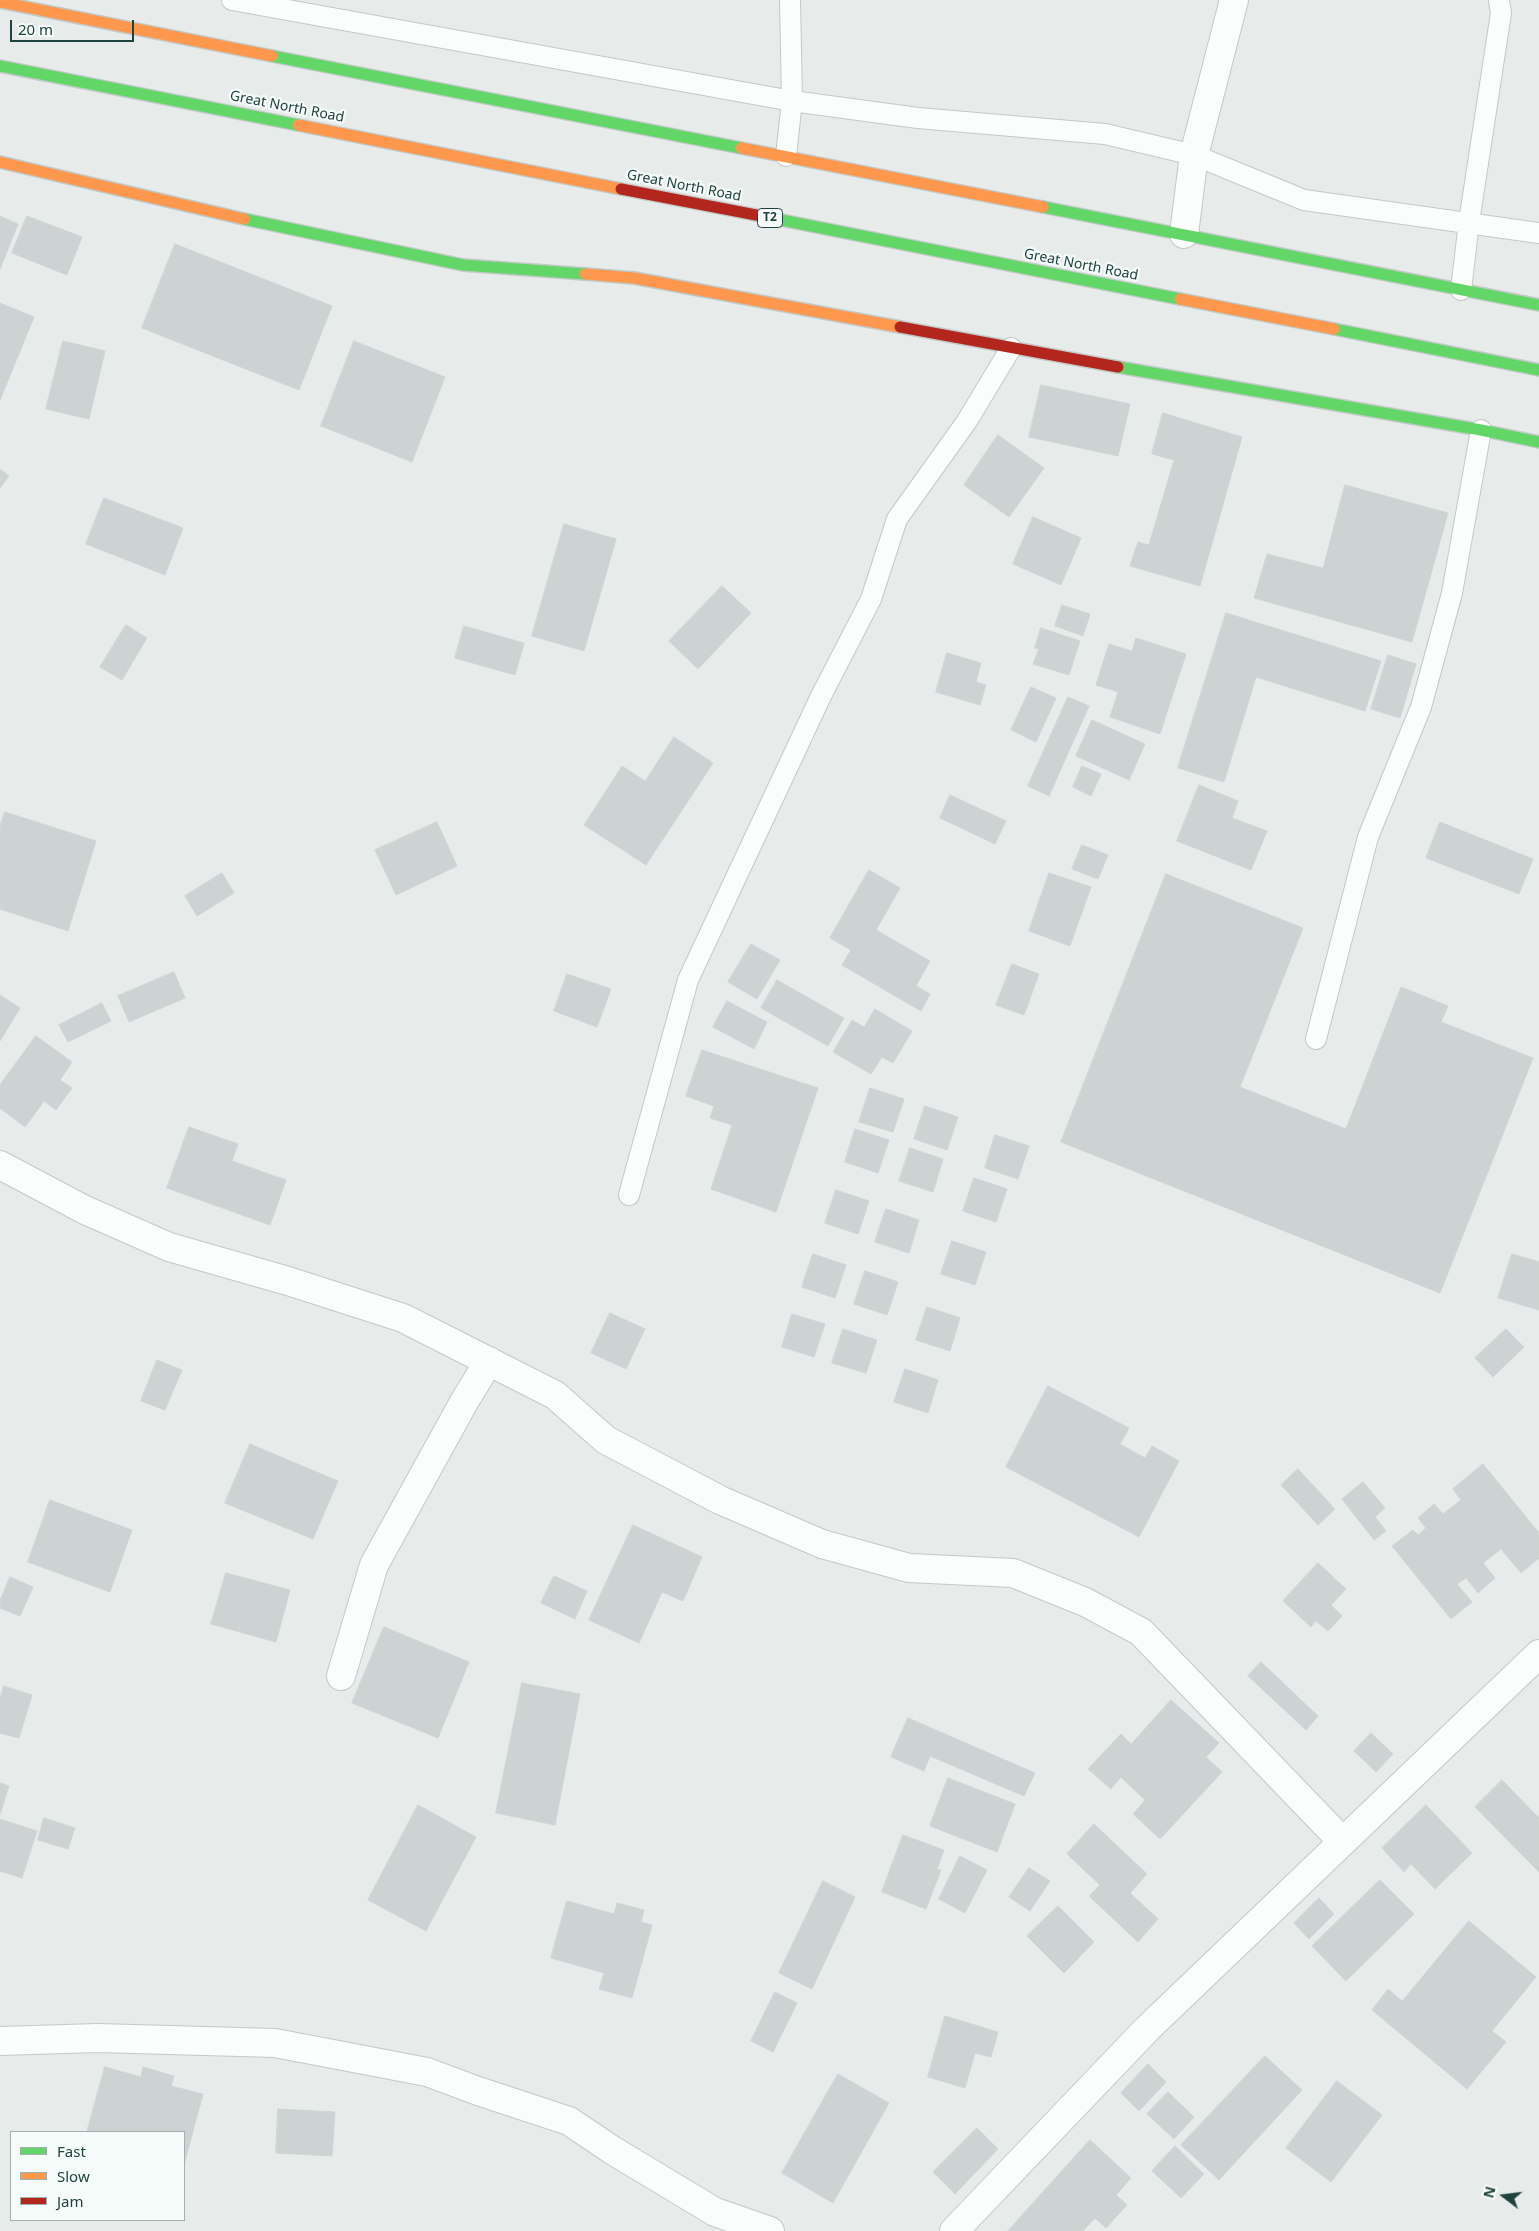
<!DOCTYPE html>
<style>
body{margin:0}
#map{position:relative;width:1539px;height:2231px;overflow:hidden;background:#e7ecea;font-family:"Noto Sans",sans-serif}
canvas{display:block}
.legend{position:absolute;left:10px;top:2131px;width:175px;height:90px;box-sizing:border-box;background:#f5fbf9;border:1px solid #a0b1ae;margin:0;padding:6px 9px;list-style:none;font-size:15px;color:#21433e}
.legend li{display:flex;align-items:center;gap:10px;height:25px}
.legend b{width:25px;border:1px solid #a0b1ae}
.north{position:absolute;left:1479px;top:2171px;width:50px;height:50px;-webkit-text-stroke:4px #f5fbf9;paint-order:stroke;rotate:285deg;font-size:14px;font-weight:700;line-height:20px;text-align:center;color:#21433e}
.north::after{content:'';display:block;margin:auto;width:18px;height:22px;background:#21433e;clip-path:polygon(50% 0,100% 100%,50% 72%,0 100%)}
.scale{position:absolute;left:10px;top:20px;width:124px;height:22px;box-sizing:border-box;border:2px solid #21433e;border-top:0;padding-left:6px;font-size:15px;line-height:18px;white-space:nowrap;color:#21433e;-webkit-text-stroke:4px #f5fbf9;paint-order:stroke}
</style>
<div id="map">
<canvas width="1539" height="2231"></canvas>
<ul class="legend">
<li><b style="height:6px;background:#63d668"></b>Fast</li>
<li><b style="height:6px;background:#ff974d"></b>Slow</li>
<li><b style="height:6px;background:#b3261e"></b>Jam</li>
</ul>
<div class="north">N</div>
<div class="scale">20 m</div>
</div>
<script>
const context = document.querySelector('canvas').getContext('2d');
context.lineJoin = 'round';
function paint(path, color) { context.fillStyle = color; context.fill(path, 'evenodd'); }
function stroke(path, color, width, dash) { context.strokeStyle = color; context.lineWidth = width; context.lineCap = dash ? 'butt' : 'round'; context.setLineDash(dash || []); context.stroke(path); }
function drawText(font, color, halo, rows, align = 'center') {
  context.font = font + ' "Noto Sans",sans-serif'; context.lineWidth = 4.5; context.setLineDash([]); context.textBaseline = 'middle'; context.strokeStyle = halo; context.fillStyle = color; for (const [text, x, y, turn = 0] of rows) {
    context.save(); context.translate(x, y); context.rotate((+turn || 0) * Math.PI / 180); context.textAlign = isNaN(turn) ? turn : align; if (halo) context.strokeText(text, 0, 0); context.fillText(text, 0, 0); context.restore();
  }
}
const building = new Path2D(`
 M 0,216 L 18,224 L 0,269 Z
 M 27,216 L 82,237 L 67,275 L 12,253 Z
 M 175,244 L 332,306 L 299,390 L 142,328 Z
 M 0,303 L 34,317 L 0,400 Z
 M 63,341 L 105,351 L 89,419 L 46,409 Z
 M 354,341 L 445,377 L 412,462 L 321,426 Z
 M 1041,385 L 1130,404 L 1118,456 L 1029,437 Z
 M 1163,413 L 1242,437 L 1200,586 L 1130,566 L 1138,542 L 1149,545 L 1174,460 L 1152,454 Z
 M 998,435 L 1044,468 L 1009,517 L 964,485 Z
 M 0,469 L 9,476 L 0,488 Z
 M 1345,485 L 1448,513 L 1412,642 L 1254,598 L 1267,554 L 1323,568 Z
 M 104,498 L 183,528 L 165,575 L 86,544 Z
 M 1033,517 L 1081,538 L 1061,585 L 1013,564 Z
 M 564,524 L 616,539 L 584,651 L 532,636 Z
 M 722,586 L 751,613 L 698,669 L 669,641 Z
 M 1062,605 L 1090,614 L 1083,636 L 1055,626 Z
 M 1226,613 L 1381,661 L 1365,711 L 1256,677 L 1224,782 L 1178,768 Z
 M 126,625 L 147,638 L 122,680 L 100,667 Z
 M 464,626 L 524,643 L 515,675 L 455,658 Z
 M 1041,628 L 1080,641 L 1069,675 L 1033,664 L 1039,649 L 1035,648 Z
 M 1136,638 L 1186,654 L 1160,734 L 1110,717 L 1118,692 L 1096,685 L 1109,644 L 1132,651 Z
 M 947,653 L 981,663 L 976,682 L 986,685 L 980,705 L 936,692 Z
 M 1388,655 L 1416,664 L 1400,718 L 1371,709 Z
 M 1031,687 L 1056,698 L 1036,742 L 1011,730 Z
 M 1068,697 L 1089,706 L 1049,796 L 1028,786 Z
 M 1092,720 L 1145,744 L 1129,780 L 1076,756 Z
 M 674,737 L 713,763 L 646,865 L 584,825 L 622,766 L 645,781 Z
 M 1082,766 L 1101,774 L 1091,796 L 1073,787 Z
 M 1199,785 L 1238,801 L 1232,818 L 1267,831 L 1251,870 L 1177,841 Z
 M 950,795 L 1006,821 L 995,844 L 940,818 Z
 M 5,812 L 96,841 L 68,931 L 0,909 L 0,826 Z
 M 437,822 L 457,866 L 396,895 L 375,850 Z
 M 1440,822 L 1533,859 L 1519,894 L 1426,858 Z
 M 1082,845 L 1108,855 L 1098,879 L 1072,869 Z
 M 869,870 L 900,888 L 876,930 L 930,961 L 916,986 L 930,994 L 921,1011 L 842,965 L 851,950 L 830,938 Z
 M 222,873 L 234,893 L 197,916 L 185,896 Z
 M 1049,873 L 1091,887 L 1070,946 L 1029,931 Z
 M 1166,874 L 1303,928 L 1240,1087 L 1346,1129 L 1401,987 L 1448,1006 L 1441,1022 L 1533,1058 L 1440,1293 L 1061,1142 Z
 M 751,944 L 780,960 L 757,999 L 728,982 Z
 M 1012,964 L 1039,974 L 1024,1015 L 996,1005 Z
 M 174,972 L 185,998 L 129,1022 L 118,996 Z
 M 567,974 L 611,989 L 597,1027 L 554,1011 Z
 M 777,980 L 844,1018 L 828,1046 L 761,1008 Z
 M 0,995 L 20,1008 L 0,1041 Z
 M 727,1001 L 767,1022 L 754,1049 L 713,1027 Z
 M 102,1003 L 111,1021 L 68,1042 L 59,1025 Z
 M 875,1009 L 912,1031 L 893,1063 L 882,1057 L 871,1074 L 833,1052 L 852,1020 L 864,1027 Z
 M 36,1036 L 72,1062 L 60,1080 L 72,1088 L 56,1110 L 44,1101 L 25,1127 L 0,1108 L 0,1085 Z
 M 702,1050 L 818,1088 L 776,1212 L 711,1189 L 732,1125 L 710,1118 L 714,1106 L 686,1096 Z
 M 870,1088 L 904,1099 L 893,1132 L 859,1122 Z
 M 925,1106 L 958,1117 L 947,1150 L 914,1139 Z
 M 189,1127 L 238,1144 L 232,1161 L 286,1180 L 270,1225 L 167,1188 Z
 M 855,1129 L 889,1140 L 878,1173 L 845,1162 Z
 M 995,1135 L 1029,1146 L 1018,1179 L 985,1168 Z
 M 910,1148 L 943,1159 L 933,1192 L 899,1181 Z
 M 974,1178 L 1007,1189 L 996,1222 L 963,1211 Z
 M 836,1190 L 869,1201 L 858,1234 L 825,1223 Z
 M 886,1209 L 919,1220 L 909,1253 L 875,1242 Z
 M 952,1241 L 986,1252 L 975,1285 L 941,1274 Z
 M 813,1254 L 846,1265 L 835,1298 L 802,1287 Z
 M 1512,1254 L 1539,1262 L 1539,1310 L 1498,1298 Z
 M 865,1271 L 898,1282 L 887,1315 L 854,1304 Z
 M 927,1307 L 960,1318 L 950,1351 L 916,1340 Z
 M 610,1313 L 645,1329 L 626,1369 L 591,1353 Z
 M 792,1314 L 825,1324 L 814,1357 L 782,1347 Z
 M 843,1329 L 877,1340 L 866,1373 L 832,1363 Z
 M 1506,1329 L 1524,1347 L 1493,1377 L 1475,1358 Z
 M 157,1360 L 182,1370 L 165,1410 L 141,1401 Z
 M 905,1369 L 938,1380 L 928,1413 L 894,1402 Z
 M 1048,1386 L 1129,1428 L 1120,1444 L 1145,1458 L 1152,1446 L 1179,1461 L 1139,1537 L 1006,1467 Z
 M 250,1444 L 338,1481 L 313,1539 L 225,1503 Z
 M 1483,1464 L 1539,1533 L 1539,1558 L 1521,1573 L 1501,1549 L 1483,1563 L 1495,1578 L 1478,1593 L 1466,1578 L 1457,1584 L 1472,1602 L 1451,1619 L 1392,1546 L 1413,1530 L 1418,1535 L 1426,1528 L 1418,1518 L 1434,1504 L 1443,1514 L 1461,1500 L 1453,1489 Z
 M 1298,1469 L 1335,1509 L 1318,1525 L 1281,1485 Z
 M 1363,1482 L 1385,1508 L 1375,1517 L 1386,1531 L 1374,1540 L 1342,1499 Z
 M 50,1500 L 132,1530 L 110,1592 L 28,1562 Z
 M 633,1525 L 702,1557 L 683,1601 L 662,1592 L 639,1643 L 589,1620 Z
 M 1318,1563 L 1346,1589 L 1331,1605 L 1342,1616 L 1328,1631 L 1316,1621 L 1311,1627 L 1283,1601 Z
 M 226,1573 L 290,1590 L 276,1642 L 211,1624 Z
 M 554,1576 L 587,1591 L 575,1619 L 541,1603 Z
 M 10,1577 L 33,1587 L 20,1616 L 0,1608 L 0,1601 Z
 M 384,1627 L 469,1662 L 438,1738 L 352,1703 Z
 M 1261,1662 L 1318,1716 L 1306,1730 L 1248,1676 Z
 M 522,1683 L 580,1694 L 555,1825 L 496,1813 Z
 M 4,1686 L 32,1695 L 19,1738 L 0,1733 L 0,1699 Z
 M 1171,1700 L 1219,1743 L 1206,1757 L 1222,1772 L 1160,1839 L 1133,1814 L 1145,1800 L 1121,1777 L 1111,1789 L 1088,1769 L 1121,1734 L 1131,1744 Z
 M 908,1718 L 1035,1773 L 1024,1796 L 930,1756 L 924,1771 L 891,1757 Z
 M 1371,1733 L 1393,1754 L 1376,1772 L 1354,1751 Z
 M 948,1778 L 1015,1804 L 997,1852 L 930,1826 Z
 M 1502,1780 L 1539,1818 L 1539,1872 L 1475,1807 Z
 M 0,1783 L 9,1786 L 0,1814 Z
 M 418,1805 L 476,1837 L 426,1931 L 368,1900 Z
 M 1426,1805 L 1472,1853 L 1435,1889 L 1411,1864 L 1404,1872 L 1382,1848 Z
 M 44,1818 L 75,1828 L 68,1849 L 38,1840 Z
 M 0,1819 L 37,1831 L 22,1878 L 0,1871 Z
 M 1094,1824 L 1147,1874 L 1130,1893 L 1158,1919 L 1138,1942 L 1089,1896 L 1100,1885 L 1067,1854 Z
 M 903,1835 L 944,1850 L 937,1869 L 941,1870 L 926,1909 L 882,1892 Z
 M 960,1856 L 987,1870 L 965,1913 L 939,1899 Z
 M 1029,1868 L 1050,1881 L 1030,1911 L 1009,1897 Z
 M 1380,1880 L 1414,1914 L 1346,1981 L 1312,1946 Z
 M 823,1881 L 855,1897 L 812,1989 L 779,1973 Z
 M 1319,1898 L 1334,1914 L 1309,1939 L 1294,1923 Z
 M 567,1901 L 614,1914 L 617,1903 L 644,1910 L 641,1922 L 652,1925 L 632,1998 L 599,1989 L 604,1973 L 551,1958 Z
 M 1058,1906 L 1094,1942 L 1064,1973 L 1027,1936 Z
 M 1469,1921 L 1536,1977 L 1492,2031 L 1506,2042 L 1467,2089 L 1372,2010 L 1388,1989 L 1402,2001 Z
 M 775,1992 L 797,2003 L 773,2052 L 751,2041 Z
 M 945,2016 L 998,2032 L 991,2057 L 975,2053 L 965,2088 L 928,2077 Z
 M 1265,2056 L 1302,2090 L 1219,2180 L 1181,2145 Z
 M 1148,2064 L 1166,2082 L 1139,2111 L 1121,2093 Z
 M 105,2067 L 141,2077 L 143,2067 L 174,2076 L 171,2086 L 203,2094 L 184,2165 L 184,2132 L 87,2132 Z
 M 838,2074 L 889,2103 L 833,2203 L 782,2173 Z
 M 1337,2081 L 1382,2115 L 1331,2182 L 1286,2148 Z
 M 1168,2092 L 1194,2117 L 1174,2139 L 1147,2114 Z
 M 278,2109 L 335,2112 L 332,2156 L 276,2153 Z
 M 977,2128 L 998,2149 L 955,2194 L 933,2172 Z
 M 1090,2140 L 1131,2178 L 1116,2195 L 1127,2205 L 1106,2228 L 1095,2218 L 1083,2231 L 1008,2231 Z
 M 1175,2146 L 1204,2174 L 1181,2198 L 1152,2171 Z`);
paint(building, '#cdd3d2');
stroke(building, '#cfd5d3', 1);
const lane = new Path2D(`
 M 232,0 L 792,101 L 918,118 L 1105,134 L 1194,155 L 1304,200 L 1539,233
 M 786,156 L 792,101 L 790,0
 M 1461,290 L 1469,222 L 1501,13 L 1499,0
 M 1316,1039 L 1368,837 L 1421,707 L 1452,593 L 1481,430
 M 629,1195 L 688,980 L 821,696 L 871,599 L 897,519 L 967,421 L 1011,348`);
const street = new Path2D(`
 M 1184,234 L 1194,155 L 1234,0
 M 0,1165 L 85,1210 L 169,1247 L 288,1281 L 403,1318 L 555,1395 L 606,1440 L 720,1500 L 822,1544 L 909,1568 L 1013,1573 L 1085,1602 L 1141,1632 L 1342,1841
 M 341,1676 L 374,1565 L 464,1402 L 489,1361
 M 0,2041 L 98,2038 L 275,2043 L 427,2072 L 478,2091 L 569,2121 L 612,2150 L 715,2212 L 770,2231
 M 954,2231 L 1147,2029 L 1539,1654`);
const fast = new Path2D(`
 M 272,56 L 741,148
 M 0,66 L 298,125
 M 1043,207 L 1539,305
 M 756,215 L 1180,299
 M 244,219 L 463,265 L 585,274
 M 1334,329 L 1539,370
 M 1118,367 L 1481,430 L 1539,442`);
const slow = new Path2D(`
 M 0,2 L 272,56
 M 298,125 L 621,189
 M 741,148 L 1043,207
 M 0,162 L 244,219
 M 585,274 L 634,278 L 900,327
 M 1180,299 L 1334,329`);
const jam = new Path2D(`
 M 621,189 L 756,215
 M 900,327 L 1118,367`);
stroke(lane, '#c4c9c8', 22);
stroke(street, '#c4c9c8', 30);
stroke(fast, '#c2cac8', 14);
stroke(slow, '#c2cac8', 14);
stroke(jam, '#c2cac8', 14);
stroke(lane, '#fbfcfc', 20);
stroke(street, '#fbfcfc', 28);
stroke(fast, '#63d668', 11);
stroke(slow, '#ff974d', 11);
stroke(jam, '#b3261e', 11);
for (const [x, y, w] of [
 [770,218,25]
]) { const box = new Path2D(); box.roundRect(x - w / 2, y - 9.5, w, 19, 4); context.fillStyle = '#f5fbf9'; context.fill(box); stroke(box, '#21433e', 1); }
drawText('bold 12px', '#21433e', null, [
 ["T2",770,218]
]);
drawText('14px', '#21433e', '#f5fbf9', [
 ["Great North Road",287,107,11],
 ["Great North Road",684,186,11],
 ["Great North Road",1081,265,11]
]);
</script>
